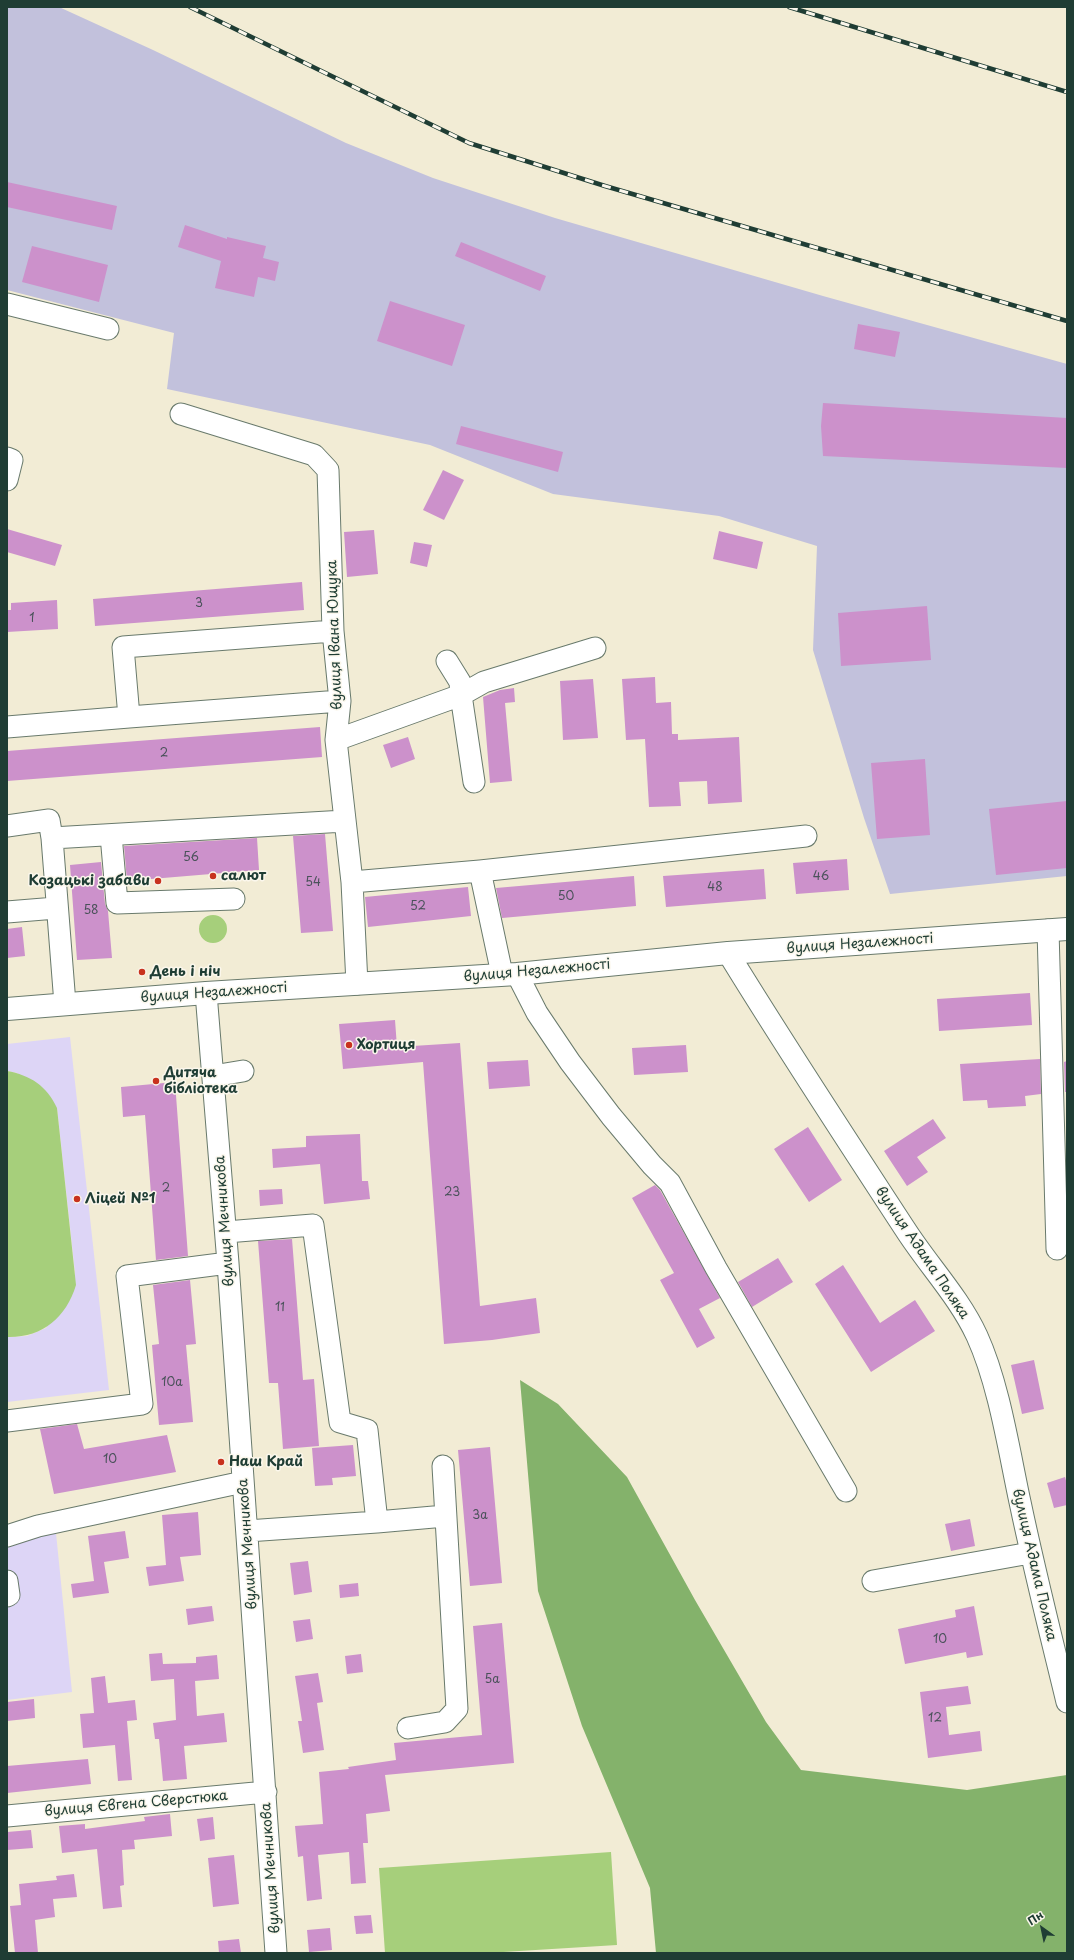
<!DOCTYPE html>
<meta charset="utf-8">
<style>
body{margin:0}
#map{position:relative;width:1074px;height:1960px;overflow:hidden;background:#f2ecd5;font-family:"Playpen Sans",sans-serif}
canvas{display:block}
.frame{position:absolute;inset:0;border:8px solid #1f3d34;pointer-events:none}
.north{position:absolute;left:1022px;top:1908px;width:40px;height:40px;-webkit-text-stroke:3px #fbf7ec;paint-order:stroke;rotate:327deg;font-size:11px;font-weight:700;line-height:16px;text-align:center;color:#1f3d34}
.north::after{content:'';display:block;margin:auto;width:14px;height:18px;background:#1f3d34;clip-path:polygon(50% 0,100% 100%,50% 72%,0 100%)}
</style>
<div id="map">
<canvas width="1074" height="1960"></canvas>
<div class="frame"></div>
<div class="north">Пн</div>
</div>
<script>
const context = document.querySelector('canvas').getContext('2d');
context.lineJoin = 'round';
function paint(path, color) { context.fillStyle = color; context.fill(path, 'evenodd'); }
function stroke(path, color, width, dash) { context.strokeStyle = color; context.lineWidth = width; context.lineCap = dash ? 'butt' : 'round'; context.setLineDash(dash || []); context.stroke(path); }
function drawText(font, color, halo, rows, align = 'center') {
  context.font = font + ' "Playpen Sans",sans-serif'; context.lineWidth = 3; context.setLineDash([]); context.textBaseline = 'middle'; context.strokeStyle = halo; context.fillStyle = color; for (const [text, x, y, turn = 0] of rows) {
    context.save(); context.translate(x, y); context.rotate((+turn || 0) * Math.PI / 180); context.textAlign = isNaN(turn) ? turn : align; if (halo) context.strokeText(text, 0, 0); context.fillText(text, 0, 0); context.restore();
  }
}
paint(new Path2D(`
 M 70,1037 L 109,1390 L 7,1402 L 7,1337 L 27,1336 L 46,1328 L 75,1273 L 57,1108 L 17,1073 L 7,1071 L 7,1044 Z
 M 55,1523 L 72,1692 L 7,1700 L 7,1535 Z`), '#ddd5f6');
paint(new Path2D(`
 M 7,7 L 59,7 L 153,50 L 346,143 L 433,178 L 555,218 L 823,296 L 1067,364 L 1067,876 L 890,894 L 864,818 L 813,650 L 817,546 L 719,516 L 553,494 L 430,445 L 167,389 L 174,333 L 7,290 Z`), '#c2c1dc');
paint(new Path2D(`
 M199 929a14 14 0 1 1 28 0a14 14 0 1 1-28 0Z
 M 7,1071 C 30,1075 47,1086 57,1108 L 76,1285 C 66,1318 42,1338 7,1337 Z
 M 611,1852 L 617,1945 L 487,1953 L 385,1953 L 379,1868 Z`), '#a6cf7b');
paint(new Path2D(`
 M 520,1380 L 558,1404 L 627,1477 L 695,1600 L 766,1722 L 801,1770 L 967,1790 L 1067,1775 L 1067,1953 L 656,1953 L 650,1888 L 582,1726 L 538,1591 Z`), '#84b26b');
paint(new Path2D(`
 M 7,182 L 117,206 L 112,230 L 7,207 Z
 M 185,225 L 227,239 L 227,237 L 266,246 L 263,258 L 279,262 L 275,281 L 258,277 L 254,297 L 215,288 L 221,261 L 178,247 Z
 M 461,242 L 546,276 L 540,291 L 455,256 Z
 M 32,246 L 108,265 L 99,302 L 22,282 Z
 M 390,301 L 465,325 L 452,366 L 377,341 Z
 M 858,324 L 900,332 L 895,357 L 854,349 Z
 M 823,403 L 1067,418 L 1067,468 L 823,456 L 821,426 Z
 M 461,426 L 563,452 L 558,472 L 456,444 Z
 M 443,470 L 464,480 L 444,520 L 423,510 Z
 M 7,529 L 62,545 L 55,566 L 7,552 Z
 M 374,530 L 378,574 L 347,577 L 344,532 Z
 M 719,531 L 763,542 L 757,569 L 713,559 Z
 M 414,542 L 432,545 L 427,567 L 410,563 Z
 M 302,582 L 304,610 L 95,626 L 93,599 Z
 M 57,600 L 58,629 L 7,632 L 7,610 L 11,610 L 11,603 Z
 M 927,606 L 931,660 L 841,666 L 838,613 Z
 M 655,677 L 656,703 L 671,702 L 672,734 L 678,734 L 678,740 L 739,737 L 742,802 L 708,804 L 707,781 L 679,782 L 681,806 L 649,807 L 645,739 L 626,740 L 622,679 Z
 M 593,679 L 598,738 L 563,740 L 560,681 Z
 M 514,688 L 515,702 L 505,703 L 512,781 L 490,783 L 483,697 L 500,690 Z
 M 320,727 L 322,757 L 7,781 L 7,751 Z
 M 408,737 L 415,759 L 391,768 L 383,745 Z
 M 925,759 L 930,835 L 877,839 L 871,763 Z
 M 1067,801 L 1067,868 L 996,875 L 989,809 Z
 M 325,834 L 333,931 L 301,933 L 293,836 Z
 M 257,838 L 259,870 L 127,881 L 124,846 Z
 M 847,859 L 849,890 L 796,894 L 793,863 Z
 M 101,862 L 105,904 L 108,911 L 112,958 L 77,960 L 70,865 Z
 M 764,869 L 766,899 L 666,907 L 663,876 Z
 M 634,876 L 636,906 L 502,918 L 496,888 Z
 M 468,887 L 471,916 L 368,927 L 365,897 Z
 M 22,927 L 25,956 L 7,958 L 7,929 Z
 M 1030,993 L 1032,1025 L 939,1031 L 937,999 Z
 M 395,1020 L 397,1047 L 460,1043 L 480,1306 L 536,1298 L 540,1333 L 492,1340 L 444,1344 L 423,1062 L 343,1069 L 339,1024 Z
 M 686,1045 L 688,1072 L 634,1075 L 632,1048 Z
 M 1040,1059 L 1041,1094 L 1025,1096 L 1026,1106 L 988,1108 L 987,1100 L 963,1101 L 960,1064 Z
 M 528,1060 L 530,1086 L 489,1089 L 487,1062 Z
 M 1067,1061 L 1067,1092 L 1065,1092 L 1064,1062 Z
 M 175,1082 L 188,1256 L 156,1260 L 145,1115 L 123,1117 L 121,1087 Z
 M 933,1119 L 946,1138 L 917,1157 L 928,1172 L 907,1186 L 884,1151 Z
 M 808,1127 L 842,1180 L 809,1202 L 774,1149 Z
 M 360,1134 L 362,1181 L 368,1181 L 370,1199 L 324,1204 L 320,1164 L 273,1168 L 272,1149 L 306,1147 L 306,1136 Z
 M 655,1185 L 660,1190 L 720,1298 L 699,1309 L 715,1338 L 697,1348 L 660,1280 L 674,1273 L 632,1198 Z
 M 282,1189 L 283,1204 L 260,1206 L 259,1190 Z
 M 292,1239 L 303,1380 L 314,1379 L 319,1446 L 283,1449 L 278,1383 L 269,1383 L 258,1241 Z
 M 778,1258 L 793,1282 L 752,1307 L 738,1282 Z
 M 843,1265 L 880,1323 L 915,1300 L 935,1331 L 871,1372 L 815,1284 Z
 M 190,1280 L 196,1344 L 186,1345 L 193,1422 L 159,1425 L 152,1345 L 159,1344 L 153,1285 Z
 M 1034,1360 L 1044,1409 L 1022,1414 L 1011,1365 Z
 M 77,1424 L 84,1449 L 167,1435 L 176,1472 L 54,1494 L 40,1429 Z
 M 353,1445 L 356,1476 L 332,1478 L 333,1485 L 315,1486 L 312,1448 Z
 M 490,1447 L 502,1583 L 470,1586 L 458,1450 Z
 M 1065,1477 L 1067,1484 L 1067,1505 L 1054,1508 L 1047,1483 Z
 M 198,1512 L 201,1555 L 180,1557 L 184,1581 L 149,1586 L 146,1567 L 166,1565 L 162,1515 Z
 M 970,1519 L 975,1546 L 951,1551 L 945,1524 Z
 M 125,1531 L 129,1558 L 104,1562 L 109,1593 L 73,1598 L 71,1584 L 94,1581 L 88,1536 Z
 M 308,1561 L 312,1592 L 294,1595 L 290,1563 Z
 M 358,1583 L 359,1596 L 340,1598 L 339,1585 Z
 M 212,1606 L 214,1621 L 188,1625 L 186,1609 Z
 M 974,1606 L 983,1655 L 967,1658 L 966,1652 L 905,1664 L 898,1629 L 956,1617 L 955,1610 Z
 M 310,1619 L 313,1639 L 296,1642 L 293,1621 Z
 M 502,1623 L 514,1763 L 385,1775 L 390,1811 L 366,1814 L 368,1843 L 363,1843 L 366,1883 L 351,1884 L 349,1852 L 318,1855 L 322,1899 L 307,1901 L 303,1856 L 298,1857 L 295,1826 L 323,1824 L 319,1772 L 349,1769 L 348,1767 L 396,1760 L 394,1743 L 482,1735 L 473,1626 Z
 M 162,1653 L 163,1664 L 196,1663 L 196,1657 L 217,1655 L 219,1679 L 195,1681 L 197,1716 L 224,1713 L 227,1742 L 184,1746 L 187,1779 L 163,1781 L 159,1739 L 155,1739 L 153,1723 L 176,1720 L 174,1679 L 151,1681 L 149,1654 Z
 M 361,1654 L 363,1672 L 347,1674 L 345,1656 Z
 M 318,1673 L 323,1702 L 317,1703 L 324,1750 L 303,1753 L 298,1721 L 302,1721 L 295,1676 Z
 M 105,1676 L 108,1703 L 135,1700 L 137,1720 L 127,1721 L 132,1780 L 118,1781 L 115,1745 L 83,1748 L 80,1714 L 94,1713 L 91,1678 Z
 M 968,1686 L 971,1704 L 946,1707 L 949,1735 L 980,1731 L 982,1751 L 928,1758 L 920,1692 Z
 M 34,1699 L 35,1718 L 7,1721 L 7,1702 Z
 M 88,1759 L 91,1784 L 7,1793 L 7,1766 Z
 M 170,1814 L 172,1836 L 134,1840 L 135,1849 L 122,1850 L 124,1885 L 120,1886 L 122,1907 L 103,1909 L 97,1849 L 62,1853 L 59,1826 L 85,1824 L 85,1829 L 145,1821 L 144,1817 Z
 M 213,1817 L 215,1839 L 200,1841 L 197,1819 Z
 M 31,1830 L 33,1848 L 7,1850 L 7,1832 Z
 M 234,1855 L 239,1904 L 213,1907 L 208,1858 Z
 M 74,1874 L 77,1897 L 53,1899 L 55,1917 L 35,1920 L 38,1953 L 15,1953 L 10,1906 L 21,1905 L 19,1884 L 57,1880 L 56,1876 Z
 M 371,1915 L 373,1933 L 356,1934 L 354,1916 Z
 M 330,1928 L 332,1950 L 309,1952 L 307,1930 Z
 M 239,1939 L 241,1953 L 219,1953 L 218,1941 Z`), '#cc91cb');
const minor = new Path2D(`
 M 7,304 L 108,329
 M 181,414 L 314,455 L 328,470 L 333,631 L 340,701 L 336,740 L 352,882 L 357,984
 M 7,458 L 12,460 L 7,480
 M 333,631 L 123,647 L 129,717 L 340,701
 M 447,661 L 460,682 L 461,695 L 474,782
 M 7,727 L 129,717
 M 336,740 L 461,695 L 484,682 L 595,648
 M 7,826 L 49,820 L 52,838
 M 111,835 L 117,903 L 234,899
 M 480,871 L 502,974
 M 352,882 L 480,871 L 806,836
 M 7,912 L 56,908
 M 1048,930 L 1057,1249
 M 728,953 C 785,1046 845,1137 905,1229 C 928,1265 959,1297 977,1336 C 999,1384 1009,1451 1020,1502 C 1034,1569 1051,1636 1067,1702
 M 517,974 L 537,1013 L 570,1062 L 611,1116 L 652,1165 L 670,1183 L 716,1268 L 846,1491
 M 206,993 L 228,1263 L 276,1953
 M 65,1004 L 52,838 L 345,821
 M 213,1076 L 243,1071
 M 226,1232 L 313,1225 L 340,1422 L 367,1430 L 377,1522 L 247,1531
 M 7,1421 L 142,1404 L 127,1276 L 228,1263
 M 377,1522 L 445,1516
 M 7,1536 L 38,1526 L 243,1482
 M 7,1581 L 9,1595 L 7,1596
 M 873,1581 L 1030,1553
 M 408,1728 L 445,1722 L 457,1709 L 443,1466
 M 7,1816 L 266,1792`);
const major = new Path2D(`
 M 7,1009 L 206,993 L 517,974 L 728,953 L 1067,929`);
stroke(minor, '#697a6c', 23);
stroke(major, '#697a6c', 24);
stroke(minor, '#fff', 21);
stroke(major, '#fff', 22);
const rail = new Path2D(`
 M 190,7 L 469,143 L 605,186 L 1067,321
 M 789,7 L 1067,92`);
stroke(rail, '#1f3d34', 4.5);
stroke(rail, '#fbf7ec', 3, [9]);
for (const [x, y, r, color] of [
 [213,876,4,"#c8321e"],
 [158,881,4,"#c8321e"],
 [142,972,4,"#c8321e"],
 [349,1045,4,"#c8321e"],
 [156,1081,4,"#c8321e"],
 [77,1199,4,"#c8321e"],
 [221,1462,4,"#c8321e"]
]) { const dot = new Path2D(); dot.arc(x, y, r, 0, 2 * Math.PI); context.fillStyle = color; context.fill(dot); stroke(dot, '#fbf7ec', 1.5); }
drawText('12px', '#4a525a', null, [
 ["3",199,604],
 ["1",32,619],
 ["2",164,754],
 ["56",191,858],
 ["46",821,877],
 ["54",313,883],
 ["48",715,888],
 ["50",566,897],
 ["52",418,907],
 ["58",91,911],
 ["2",166,1189],
 ["23",452,1193],
 ["11",280,1308],
 ["10а",172,1383],
 ["10",110,1460],
 ["3а",480,1516],
 ["10",940,1640],
 ["5а",492,1680],
 ["12",935,1719]
]);
drawText('14px', '#1f3d34', '#fbf7ec', [
 ["вулиця Івана Ющука",335,635,-92],
 ["вулиця Незалежності",860,944,-4],
 ["вулиця Незалежності",537,971,-5],
 ["вулиця Незалежності",214,993,-4],
 ["вулиця Мечникова",225,1221,-94],
 ["вулиця Адама Поляка",922,1253,56],
 ["вулиця Мечникова",248,1544,-94],
 ["вулиця Адама Поляка",1034,1565,77],
 ["вулиця Євгена Сверстюка",136,1804,-5],
 ["вулиця Мечникова",271,1868,-94]
]);
drawText('bold 14px', '#1f3d34', '#fbf7ec', [
 ["салют",221,876],
 ["Козацькі забави",150,881,"right"],
 ["День і ніч",150,972],
 ["Хортиця",357,1045],
 ["Дитяча",164,1073],
 ["бібліотека",164,1089],
 ["Ліцей №1",85,1199],
 ["Наш Край",229,1462]
], 'left');
</script>
